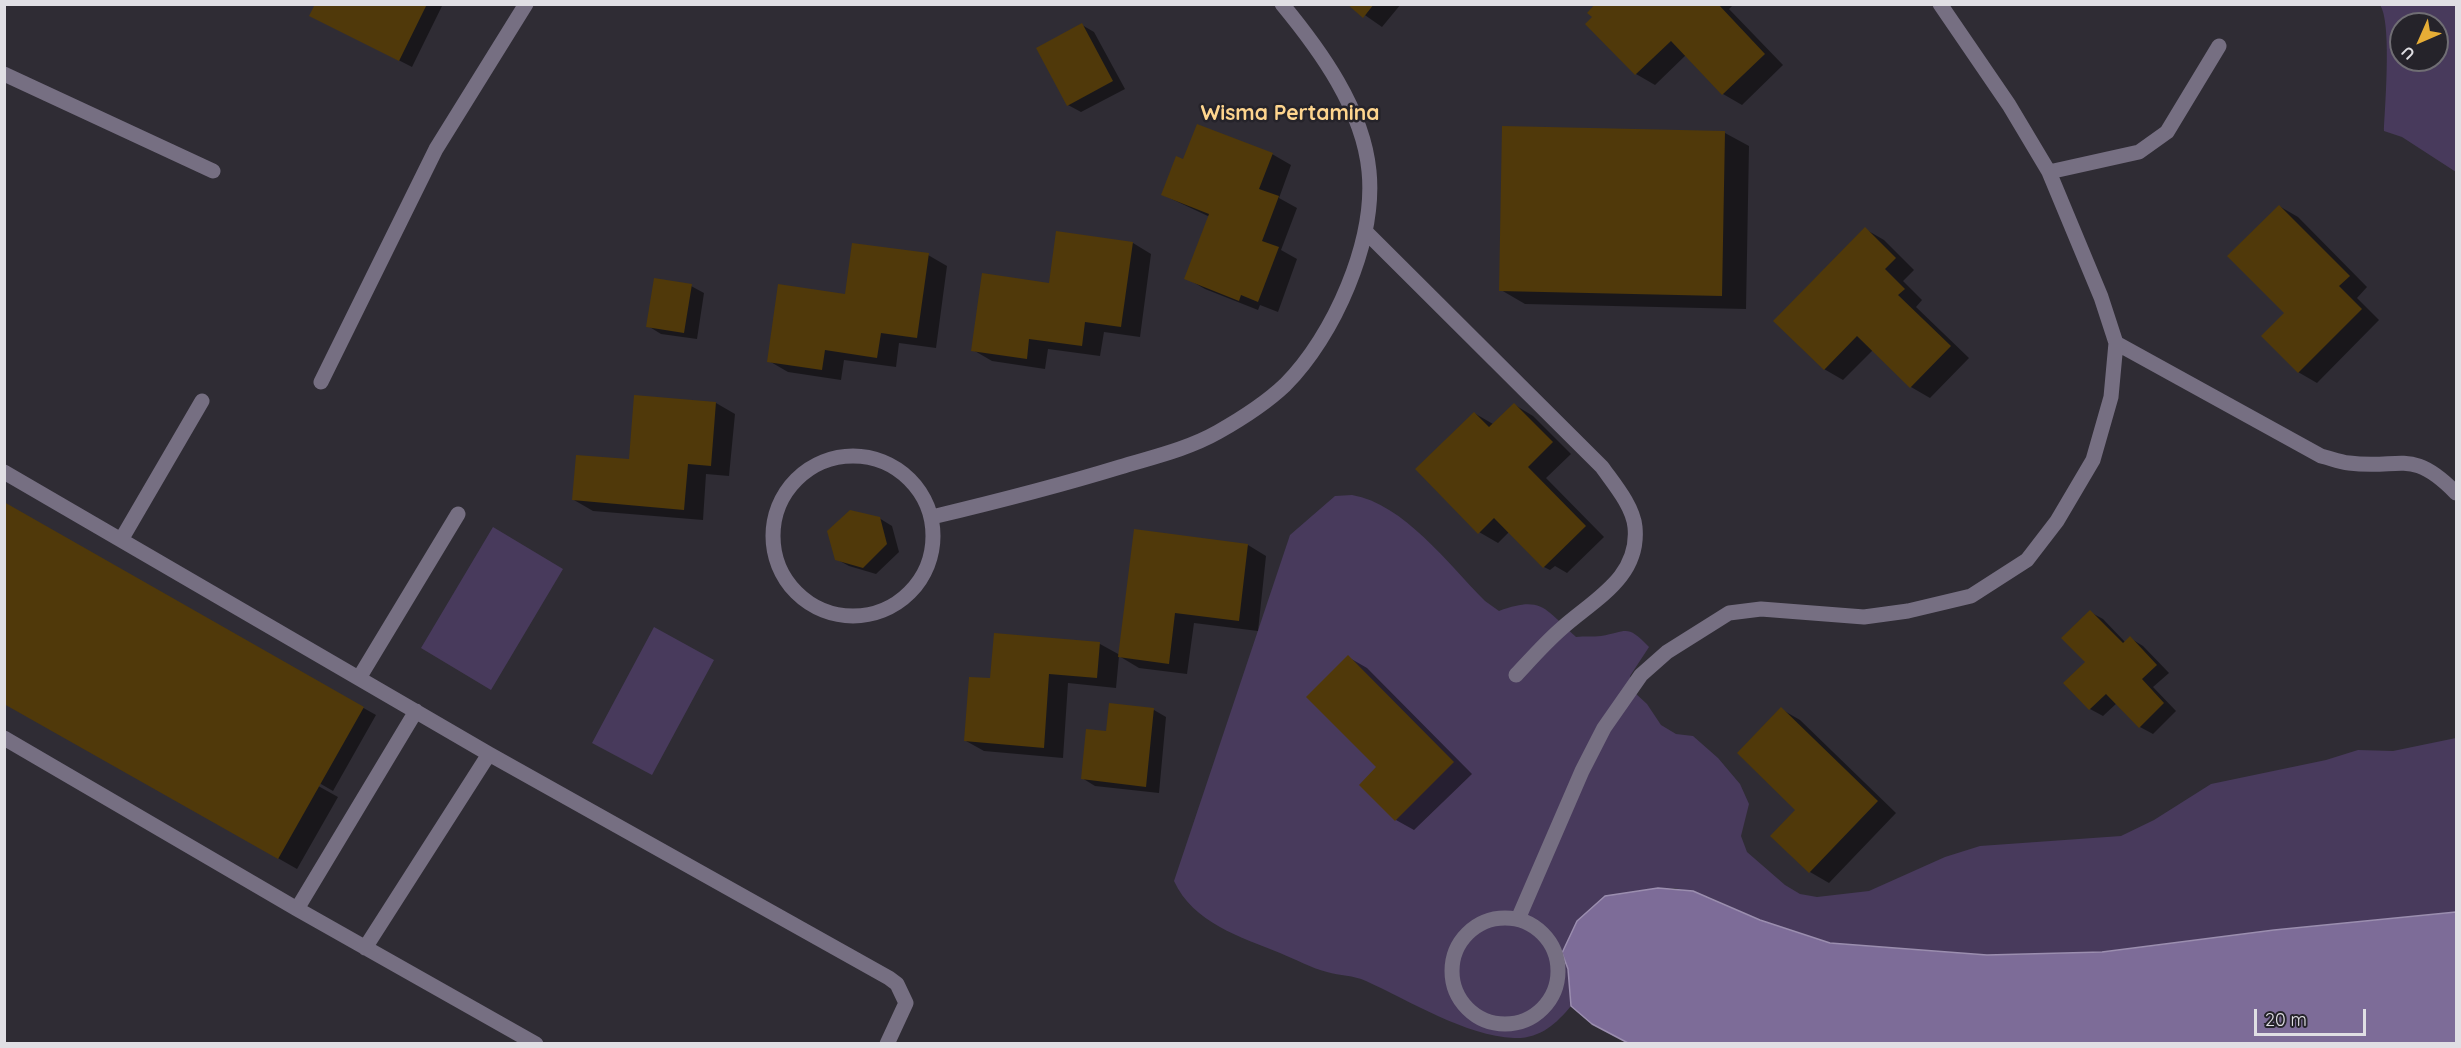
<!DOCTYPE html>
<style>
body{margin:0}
#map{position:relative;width:2461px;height:1048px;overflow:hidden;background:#2f2c34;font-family:Quicksand,sans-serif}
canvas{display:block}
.frame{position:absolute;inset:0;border:6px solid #e0dfe4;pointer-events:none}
.north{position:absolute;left:2389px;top:12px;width:60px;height:60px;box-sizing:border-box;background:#25232a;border:2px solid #706e74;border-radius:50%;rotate:225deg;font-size:16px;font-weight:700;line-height:24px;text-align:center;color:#e0dfe4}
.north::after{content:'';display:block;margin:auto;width:21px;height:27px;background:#e6ad36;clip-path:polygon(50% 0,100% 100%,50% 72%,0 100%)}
.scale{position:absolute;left:2254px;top:1009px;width:112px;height:27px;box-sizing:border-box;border:3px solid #e0dfe4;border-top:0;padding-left:8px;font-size:18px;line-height:21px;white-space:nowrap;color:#e0dfe4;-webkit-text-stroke:4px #25232a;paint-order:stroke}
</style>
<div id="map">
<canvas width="2461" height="1048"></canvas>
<div class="frame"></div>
<div class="north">U</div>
<div class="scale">20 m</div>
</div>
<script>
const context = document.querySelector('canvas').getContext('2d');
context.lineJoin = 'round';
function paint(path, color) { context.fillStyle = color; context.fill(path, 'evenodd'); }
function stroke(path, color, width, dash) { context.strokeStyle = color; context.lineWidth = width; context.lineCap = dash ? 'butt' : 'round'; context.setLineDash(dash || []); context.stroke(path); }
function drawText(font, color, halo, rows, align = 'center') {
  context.font = font + ' Quicksand,sans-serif'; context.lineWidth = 5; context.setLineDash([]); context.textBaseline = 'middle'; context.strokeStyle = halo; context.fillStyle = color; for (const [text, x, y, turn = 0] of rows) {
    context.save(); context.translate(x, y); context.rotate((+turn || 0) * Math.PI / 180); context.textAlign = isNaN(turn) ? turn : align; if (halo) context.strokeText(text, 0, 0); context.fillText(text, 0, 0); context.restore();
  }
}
paint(new Path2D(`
 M 2380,5 L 2456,5 L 2456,172 L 2402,137 L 2384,131 C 2385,106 2392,22 2380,5 ZM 2401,24 L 2437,24 L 2437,60 L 2401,60 Z
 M 1352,495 C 1404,504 1448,564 1485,601 L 1499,611 C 1542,595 1545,609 1576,637 C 1584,636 1593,637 1601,636 C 1628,631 1627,624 1649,647 L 1630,676 L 1634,692 L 1647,704 L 1661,725 L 1676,734 L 1693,736 L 1718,758 L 1740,784 L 1749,804 L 1741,836 L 1747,852 L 1785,885 L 1800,894 L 1817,897 L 1869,891 L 1945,857 L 1980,846 L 2121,836 L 2154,820 L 2211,784 L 2326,760 L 2358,750 L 2393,751 L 2456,738 L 2456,912 L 2274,930 L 2102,952 L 1987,955 L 1830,943 L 1760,920 L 1709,897 L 1675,888 L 1605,896 L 1600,902 L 1562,953 L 1568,969 L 1571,1006 C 1556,1024 1540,1039 1514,1038 C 1466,1036 1410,1001 1366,981 C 1353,975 1340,976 1327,972 C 1311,968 1295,959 1280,953 C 1241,937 1193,923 1174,881 L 1290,535 L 1335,496 Z
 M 493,527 L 563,569 L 491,690 L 421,648 Z
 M 654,627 L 714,660 L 652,775 L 592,743 Z`), '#483a5c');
const water = new Path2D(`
 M 1658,888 L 1693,891 L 1760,920 L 1830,943 L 1987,955 L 2102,952 L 2274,930 L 2456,912 L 2456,1043 L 1628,1043 L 1592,1024 L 1571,1006 L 1568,969 L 1562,953 L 1577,921 L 1605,896 Z`);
paint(water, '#7d6c98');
stroke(water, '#9b8eaf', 1.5);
paint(new Path2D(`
 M 317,4 L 443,4 L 412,67 L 324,22 Z
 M 1349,4 L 1401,4 L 1382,27 Z
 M 1598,4 L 1734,4 L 1729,9 L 1783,65 L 1742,105 L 1723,94 L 1686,55 L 1655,85 L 1636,74 L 1588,24 L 1594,17 Z
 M 1082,25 L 1094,32 L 1125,89 L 1081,112 L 1068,105 Z
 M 1725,133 L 1749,146 L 1746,309 L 1525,304 L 1501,290 Z
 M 1272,154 L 1291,165 L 1279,198 L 1297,208 L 1281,250 L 1297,259 L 1278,312 L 1260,305 L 1258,310 L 1205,289 L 1186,278 L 1210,217 L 1163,195 L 1184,161 Z
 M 2279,206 L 2298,217 L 2367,287 L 2357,298 L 2379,320 L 2317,383 L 2298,372 L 2286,313 Z
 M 1865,229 L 1884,240 L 1914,270 L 1903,281 L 1922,300 L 1916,307 L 1969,358 L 1930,398 L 1911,387 L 1873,350 L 1843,380 L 1824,369 Z
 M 1133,243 L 1151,254 L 1140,337 L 1104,332 L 1100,356 L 1048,349 L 1045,369 L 992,361 L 973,350 L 1050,285 Z
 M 928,255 L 947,266 L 936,348 L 899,343 L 896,367 L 844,360 L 841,380 L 788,372 L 769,361 L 846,296 Z
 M 691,286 L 704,293 L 697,339 L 661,334 L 648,326 Z
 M 716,403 L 735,414 L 729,476 L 706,474 L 703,520 L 593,511 L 574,500 Z
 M 1515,405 L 1533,416 L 1571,454 L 1546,478 L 1604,537 L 1567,573 L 1555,566 L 1550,570 L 1544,567 L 1509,532 L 1498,543 L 1479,532 L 1474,413 L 1493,424 Z
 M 879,518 L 892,526 L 899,552 L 876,574 L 849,566 L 836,559 Z
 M 1248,545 L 1266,556 L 1258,631 L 1194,623 L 1187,674 L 1139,668 L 1119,656 L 1116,688 L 1068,683 L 1063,758 L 984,751 L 966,741 L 992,680 L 995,635 L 1100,644 L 1120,655 Z
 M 2090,612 L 2103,619 L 2126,643 L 2130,638 L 2143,646 L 2169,673 L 2153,687 L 2176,711 L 2153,734 L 2140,727 L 2117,703 L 2103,716 L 2090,709 L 2065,683 L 2087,662 Z
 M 1348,657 L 1367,668 L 1472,774 L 1414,830 L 1396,820 Z
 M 312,679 L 376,715 L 333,791 L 288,765 L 286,768 L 338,797 L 297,869 L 4,702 Z
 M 1781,709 L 1800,720 L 1896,813 L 1829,883 L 1810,872 L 1772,836 L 1797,809 Z
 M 1154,710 L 1166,717 L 1159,793 L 1095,786 L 1082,778 L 1107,732 Z`), '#0007');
paint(new Path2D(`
 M 315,4 L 427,4 L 399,61 L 309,16 Z
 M 1347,4 L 1374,4 L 1363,18 Z
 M 1595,4 L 1718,4 L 1765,54 L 1722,95 L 1671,41 L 1635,75 L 1585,24 L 1592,17 L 1587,13 Z
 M 1082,23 L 1113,81 L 1067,106 L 1036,48 Z
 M 1197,124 L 1273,153 L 1259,189 L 1279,196 L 1262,241 L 1279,247 L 1258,302 L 1241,295 L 1239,301 L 1184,279 L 1209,214 L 1161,195 L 1176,156 L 1183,159 Z
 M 1502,126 L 1725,131 L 1722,296 L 1499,291 Z
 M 2279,205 L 2350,276 L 2339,286 L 2362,309 L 2298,373 L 2261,336 L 2284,313 L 2227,256 Z
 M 1865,227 L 1896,258 L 1885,269 L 1905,289 L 1898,295 L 1951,346 L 1910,388 L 1857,336 L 1824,370 L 1773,321 Z
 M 1056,231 L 1133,242 L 1121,327 L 1085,322 L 1082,346 L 1029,339 L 1027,359 L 971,351 L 982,273 L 1049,283 Z
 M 852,243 L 929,253 L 917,338 L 881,333 L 877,358 L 825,350 L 822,370 L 767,362 L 778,284 L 845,294 Z
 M 654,278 L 692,284 L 684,333 L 646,327 Z
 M 634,395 L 716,402 L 711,466 L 688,464 L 684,510 L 572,500 L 576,455 L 629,459 Z
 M 1514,403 L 1553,442 L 1528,467 L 1586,526 L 1543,568 L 1494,518 L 1478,534 L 1415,469 L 1474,412 L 1489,427 Z
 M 4,502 L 364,707 L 278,859 L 4,704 Z
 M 850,510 L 880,517 L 887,544 L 863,568 L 835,560 L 827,531 Z
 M 1134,529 L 1248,544 L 1239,621 L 1175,613 L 1169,664 L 1118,657 Z
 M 2090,610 L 2123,643 L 2130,636 L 2157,665 L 2142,679 L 2164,703 L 2139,728 L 2106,694 L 2089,710 L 2063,683 L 2085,662 L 2061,638 Z
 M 994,633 L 1100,642 L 1097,678 L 1049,674 L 1044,748 L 964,741 L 969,677 L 990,678 Z
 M 1348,655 L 1454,762 L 1395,821 L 1359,785 L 1376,767 L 1306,697 Z
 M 1109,703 L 1154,708 L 1146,787 L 1081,779 L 1086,729 L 1106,731 Z
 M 1781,707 L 1878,801 L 1809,873 L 1770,836 L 1795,810 L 1737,753 Z`), '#50390a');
stroke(new Path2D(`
 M 4,74 L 213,171
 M 2049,172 L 2139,152 L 2167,132 L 2219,46
 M 1366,232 L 1602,467 C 1614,484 1633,506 1635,527 C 1640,578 1593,600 1561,629 C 1545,643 1531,659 1516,675
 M 2116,343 L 2321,456 C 2330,458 2339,462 2349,463 C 2401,470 2411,447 2456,493
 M 321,382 L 436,149 L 526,4
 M773 536a80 80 0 1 1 160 0a80 80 0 1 1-160 0Z
 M 4,472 L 489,754 L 889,978 L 897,984 L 906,1003 L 887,1044
 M 932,517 C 995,502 1058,486 1120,467 C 1153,457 1188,449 1218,432 C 1241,419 1266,403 1285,385 C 1334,336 1376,241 1369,171 C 1363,109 1320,50 1282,4
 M 121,540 L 202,401
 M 359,678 L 458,514
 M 4,738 L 297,909 L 536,1044
 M 297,909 L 416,711
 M1452 971a53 53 0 1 1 106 0a53 53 0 1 1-106 0Z
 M 1518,919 L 1582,771 L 1604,728 L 1641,675 L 1667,652 L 1729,613 L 1761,609 L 1864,617 L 1908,611 L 1971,596 L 2027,560 L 2057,521 L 2093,460 L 2111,397 L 2116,343 L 2101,297 L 2049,172 L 2009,105 L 1940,4
 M 365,948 L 489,754`), '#766f82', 15);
drawText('bold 21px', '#fed58e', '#25232a', [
 ["Wisma Pertamina",1290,114]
]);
</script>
